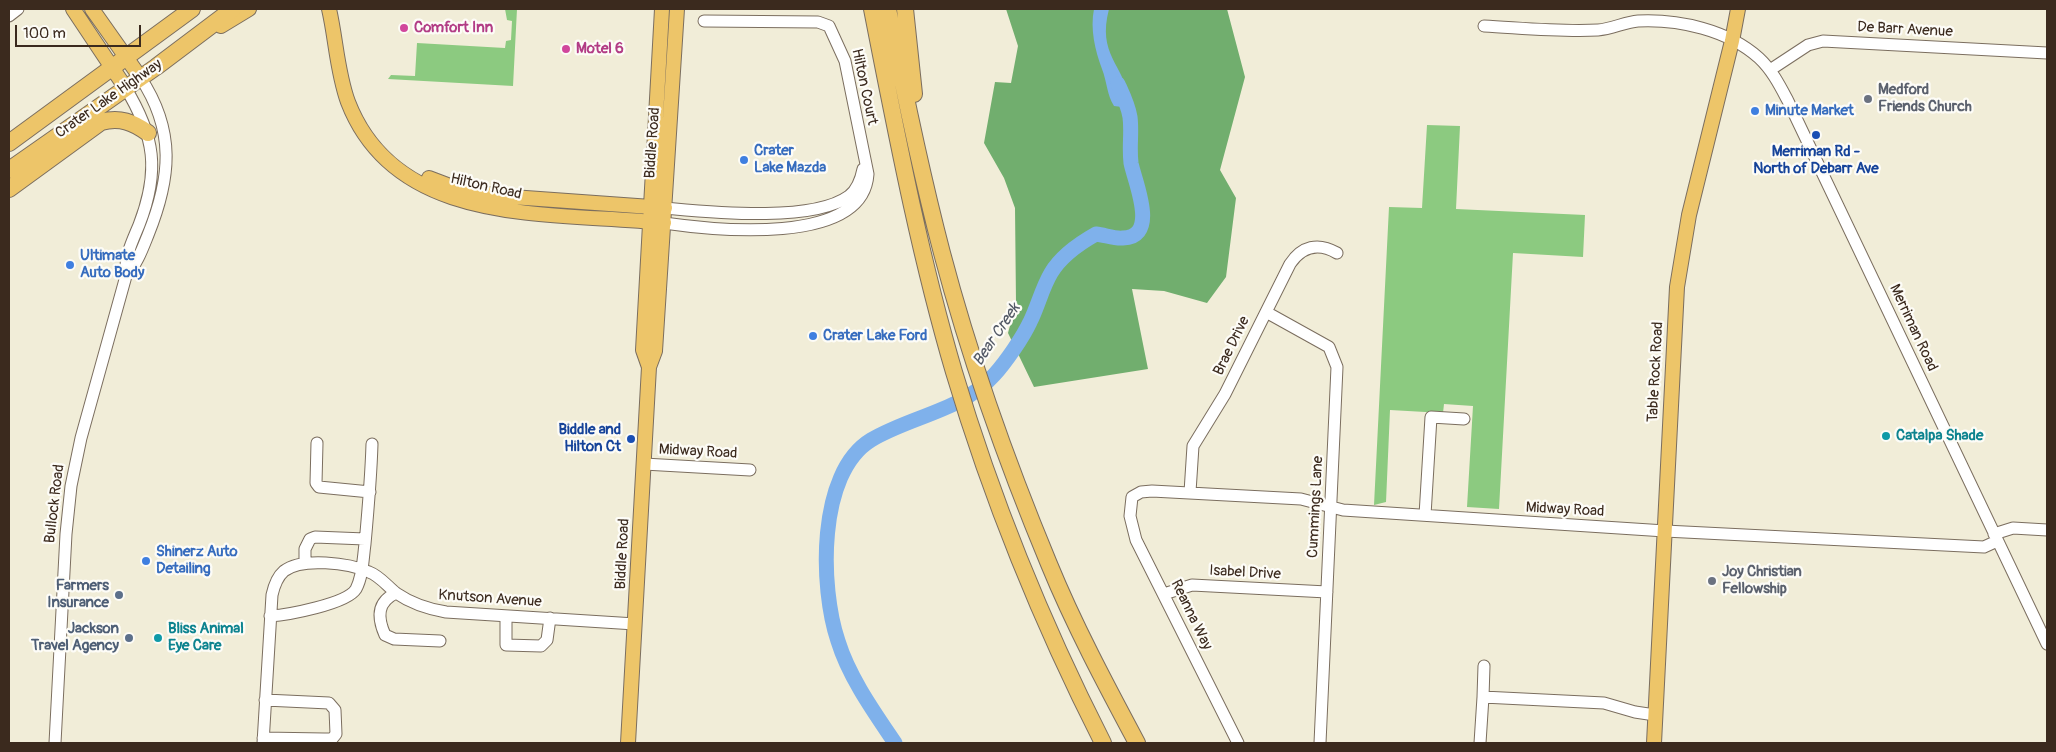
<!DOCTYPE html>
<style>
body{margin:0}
#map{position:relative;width:2056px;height:752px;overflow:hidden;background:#f1edd8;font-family:Pangolin,sans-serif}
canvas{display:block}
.frame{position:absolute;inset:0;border:10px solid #3b2a1e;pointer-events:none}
.scale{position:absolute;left:15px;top:25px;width:126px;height:22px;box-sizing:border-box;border:2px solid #3b2a1e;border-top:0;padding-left:6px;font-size:15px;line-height:18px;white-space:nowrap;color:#3b2a1e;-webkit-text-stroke:4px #fdfcf7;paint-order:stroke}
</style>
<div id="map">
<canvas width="2056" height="752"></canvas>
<div class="frame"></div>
<div class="scale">100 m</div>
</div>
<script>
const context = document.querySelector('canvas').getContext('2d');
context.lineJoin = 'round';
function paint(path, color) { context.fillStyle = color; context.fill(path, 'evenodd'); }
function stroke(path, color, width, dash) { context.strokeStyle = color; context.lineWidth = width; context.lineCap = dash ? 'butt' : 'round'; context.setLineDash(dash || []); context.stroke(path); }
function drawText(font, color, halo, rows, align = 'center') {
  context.font = font + ' Pangolin,sans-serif'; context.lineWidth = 4.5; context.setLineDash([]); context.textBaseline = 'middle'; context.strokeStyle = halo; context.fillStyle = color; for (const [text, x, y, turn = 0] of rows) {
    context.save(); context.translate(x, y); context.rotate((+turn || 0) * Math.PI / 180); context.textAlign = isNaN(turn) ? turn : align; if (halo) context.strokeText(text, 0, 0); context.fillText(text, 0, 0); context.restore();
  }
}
paint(new Path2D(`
 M 505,9 L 517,9 L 513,86 L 388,79 L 391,75 L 415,76 L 417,43 L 505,48 L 506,41 L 511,40 L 512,21 L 507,20 Z
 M 1427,125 L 1460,126 L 1456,209 L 1585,215 L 1583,257 L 1513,253 L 1499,509 L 1467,507 L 1473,406 L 1444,404 L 1443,413 L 1390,410 L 1386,502 L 1374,505 L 1389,207 L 1422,208 Z`), '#8cca80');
paint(new Path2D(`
 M 1006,9 L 1227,9 L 1245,77 L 1220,170 L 1236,198 L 1226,277 L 1207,303 L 1164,291 L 1132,289 L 1148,369 L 1034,387 L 1008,333 L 1016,303 L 1015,208 L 1004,178 L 984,143 L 995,82 L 1011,83 L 1018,46 Z`), '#71ae6e');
paint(new Path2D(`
 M 1094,9 L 1109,9 C 1097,55 1123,63 1130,101 L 1122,107 L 1114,106 C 1107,95 1107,82 1102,69 C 1095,50 1090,29 1094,9 Z`), '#7fb1eb');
stroke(new Path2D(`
 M 895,743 C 874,712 849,677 838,641 C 820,588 817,473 871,440 C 911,416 962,411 994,375 C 1006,362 1023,337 1030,322 C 1038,306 1042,288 1051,273 C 1061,256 1080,243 1096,234 C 1105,235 1115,239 1123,238 C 1160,237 1134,180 1131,163 C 1129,147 1132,132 1130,117 C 1128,105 1123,95 1118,84`), '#7fb1eb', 15);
const minor = new Path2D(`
 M 9,16 L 18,9
 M 1484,26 C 1522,28 1560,32 1598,30 C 1612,29 1625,22 1638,21 C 1679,19 1728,30 1759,58 C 1772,70 1780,86 1788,101 L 2047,644
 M 1770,70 L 1808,45 L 1823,41 L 2047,53
 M 665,208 C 710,212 812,223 849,196 C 858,189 861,179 863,169
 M 664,223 C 713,230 863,247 868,174 L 845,61 L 829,26 L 818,22 L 704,21
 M 126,276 C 137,264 142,250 148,235 C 171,178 176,131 140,77
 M 1266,312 L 1329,347 L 1337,367 L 1320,743
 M 317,443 L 316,483 L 319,487 L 370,492
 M 644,464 L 750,470
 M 1190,492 L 1193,446 L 1225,394 L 1290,264 C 1302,246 1318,242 1337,253
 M 1425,515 L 1431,417 L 1464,419
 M 1994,534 L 2013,528 L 2047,530
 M 305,563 L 305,549 L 310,539 L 315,537 L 365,539
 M 396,593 C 377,602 377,617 385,635 L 394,639 L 440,641
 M 1164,594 L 1192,585 L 1327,592
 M 270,616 C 287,615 347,604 356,589 C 363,576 363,558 365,544 C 368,511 371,478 372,444
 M 506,616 L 506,645 L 541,646 L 547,640 L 550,618
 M 1483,697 L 1484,666
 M 263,738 L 324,739 L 332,739 L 336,734 L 335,710 L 329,703 L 265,700
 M 55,743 L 66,534 L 71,486 L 81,438 L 126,276 C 124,257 132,242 139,225 C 160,171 155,136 125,87
 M 263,743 L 272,595 C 274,586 277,577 284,571 C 302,557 349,563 369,572 C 380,576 387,586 396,593 C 412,604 428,609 446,612 L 635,624
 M 1238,743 L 1136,540 L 1130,516 L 1132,497 L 1141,492 L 1152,491 L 1301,499 L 1343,510 L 1665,531 L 1984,547 L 1997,541
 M 1480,743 L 1483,697 L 1604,703 L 1635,712 L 1655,715`);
const major = new Path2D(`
 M 73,9 L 125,87
 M 92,9 L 140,77
 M 329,9 C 336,39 337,72 348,102 C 397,229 553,211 664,223
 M 221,26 L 249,9
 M 429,178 L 458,189 L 498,196 L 665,208
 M 649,367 L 643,350 L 662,9
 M 628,743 L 649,367 L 655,351 L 677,9
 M 1654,743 L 1677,287 L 1689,215 L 1732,41 L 1738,9`);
const highway = new Path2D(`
 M 872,9 C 896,131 919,253 954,372 C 992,500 1043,625 1103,743
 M 888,9 C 904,91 921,173 942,253 C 970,359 1007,463 1049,564 C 1074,625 1106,685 1137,743
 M 905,9 L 914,94
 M 9,143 L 192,9
 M 9,170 L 156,67 L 233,9
 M 9,189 L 101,122 C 120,117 133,122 148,133`);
stroke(minor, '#7b6e5f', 13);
stroke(major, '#7b6e5f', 16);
stroke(highway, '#7b6e5f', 18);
stroke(minor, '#fff', 11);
stroke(major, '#edc569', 14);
stroke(highway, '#edc569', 16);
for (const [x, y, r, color] of [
 [404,28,5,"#d1479c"],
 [566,49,5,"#d1479c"],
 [1868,99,5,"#6b7280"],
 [1755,111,5,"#3f7fe0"],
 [1816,135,5,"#1a4fb4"],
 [744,160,5,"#3f7fe0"],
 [70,265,5,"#3f7fe0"],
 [813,336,5,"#3f7fe0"],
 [1886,436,5,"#0f9aa8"],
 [631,439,5,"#1a4fb4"],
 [146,561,5,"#3f7fe0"],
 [1712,581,5,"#6b7280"],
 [119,595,5,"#5c6f8a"],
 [129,638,5,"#5c6f8a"],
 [158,638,5,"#0f9aa8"]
]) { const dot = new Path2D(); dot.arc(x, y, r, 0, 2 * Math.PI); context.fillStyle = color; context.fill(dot); stroke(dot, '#fdfcf7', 2); }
drawText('bold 15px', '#b23c85', '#fdfcf7', [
 ["Comfort Inn",414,28],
 ["Motel 6",576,49]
], 'left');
drawText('15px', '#3b2a1e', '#fdfcf7', [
 ["De Barr Avenue",1905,30,3],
 ["Hilton Court",864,87,78],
 ["Crater Lake Highway",109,99,-35],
 ["Biddle Road",653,143,-86],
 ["Hilton Road",486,187,13],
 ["Merriman Road",1913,328,65],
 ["Brae Drive",1232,346,-64],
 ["Table Rock Road",1656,372,-87],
 ["Midway Road",698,452,3],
 ["Bullock Road",55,504,-83],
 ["Cummings Lane",1316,507,-87],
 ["Midway Road",1565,510,3],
 ["Biddle Road",623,554,-87],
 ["Isabel Drive",1245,573,3],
 ["Knutson Avenue",490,599,4],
 ["Reanna Way",1191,615,64]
]);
drawText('bold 15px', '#5b616d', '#fdfcf7', [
 ["Medford",1878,90],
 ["Friends Church",1878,107],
 ["Joy Christian",1722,572],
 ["Fellowship",1722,589]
], 'left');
drawText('bold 15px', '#366cbe', '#fdfcf7', [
 ["Minute Market",1765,111],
 ["Crater",754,151],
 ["Lake Mazda",754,168],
 ["Ultimate",80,256],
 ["Auto Body",80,273],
 ["Crater Lake Ford",823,336],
 ["Shinerz Auto",156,552],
 ["Detailing",156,569]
], 'left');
drawText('bold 15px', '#164399', '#fdfcf7', [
 ["Merriman Rd -",1816,152],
 ["North of Debarr Ave",1816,169],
 ["Biddle and",621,430,"right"],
 ["Hilton Ct",621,447,"right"]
]);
drawText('bold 15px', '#0d838f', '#fdfcf7', [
 ["Catalpa Shade",1896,436],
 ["Bliss Animal",168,629],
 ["Eye Care",168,646]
], 'left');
drawText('bold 15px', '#4e5e75', '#fdfcf7', [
 ["Farmers",109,586],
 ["Insurance",109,603],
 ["Jackson",119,629],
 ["Travel Agency",119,646]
], 'right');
drawText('italic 16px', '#535966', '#fdfcf7', [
 ["Bear Creek",997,335,-56]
]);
</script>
